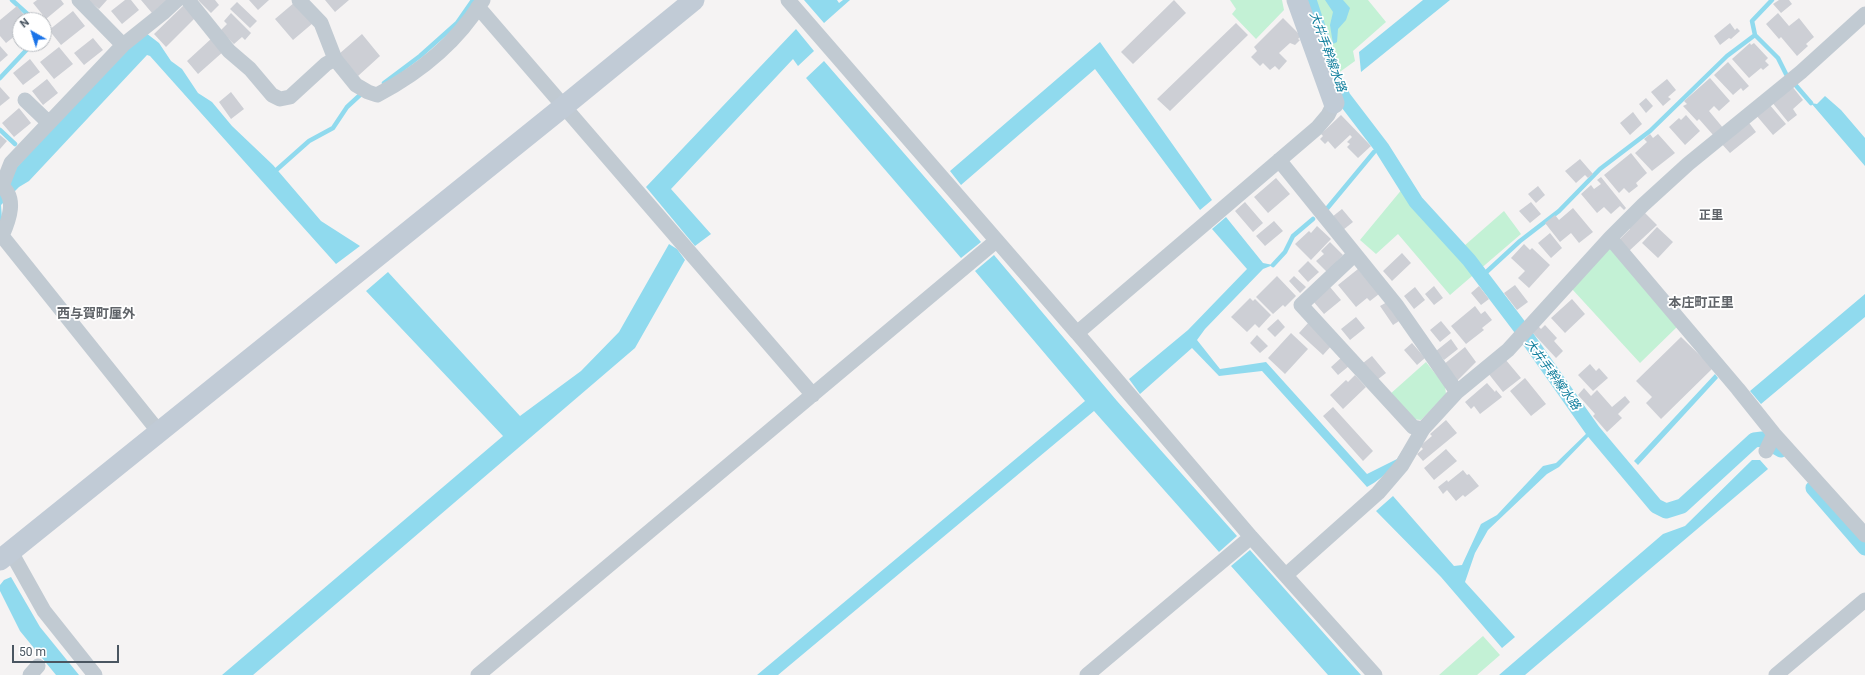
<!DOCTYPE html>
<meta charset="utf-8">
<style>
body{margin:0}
#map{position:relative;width:1865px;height:675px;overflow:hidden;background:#f5f3f3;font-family:Roboto,sans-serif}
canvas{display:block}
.north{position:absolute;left:12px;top:12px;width:40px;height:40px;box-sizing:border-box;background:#fff;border:1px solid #b7bbc0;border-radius:50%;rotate:321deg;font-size:11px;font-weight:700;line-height:16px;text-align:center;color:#4a5661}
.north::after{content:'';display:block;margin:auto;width:14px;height:18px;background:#1a73e8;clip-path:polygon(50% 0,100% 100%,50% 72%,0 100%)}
.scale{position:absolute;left:12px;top:645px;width:107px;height:18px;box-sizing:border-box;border:2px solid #4a5661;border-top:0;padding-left:5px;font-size:12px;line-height:14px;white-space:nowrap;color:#4a5661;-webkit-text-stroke:3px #fff;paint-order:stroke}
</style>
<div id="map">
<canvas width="1865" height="675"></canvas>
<div class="north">N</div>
<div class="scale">50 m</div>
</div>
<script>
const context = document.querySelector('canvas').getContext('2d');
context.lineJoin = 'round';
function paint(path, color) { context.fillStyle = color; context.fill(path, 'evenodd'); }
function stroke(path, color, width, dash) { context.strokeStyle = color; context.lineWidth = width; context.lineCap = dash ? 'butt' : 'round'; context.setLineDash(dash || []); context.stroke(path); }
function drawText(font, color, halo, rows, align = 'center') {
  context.font = font + ' Roboto,"Noto Sans JP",sans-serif'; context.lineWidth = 3.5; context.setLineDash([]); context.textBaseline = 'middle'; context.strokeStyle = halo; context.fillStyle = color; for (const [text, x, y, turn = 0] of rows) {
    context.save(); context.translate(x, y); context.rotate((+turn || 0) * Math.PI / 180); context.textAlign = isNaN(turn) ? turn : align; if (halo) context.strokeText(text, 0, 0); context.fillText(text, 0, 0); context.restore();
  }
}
paint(new Path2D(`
 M 1230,0 L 1282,0 L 1284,10 L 1256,39 L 1232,14 L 1236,9 Z
 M 1313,0 L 1368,0 L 1386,22 L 1353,51 L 1355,61 L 1337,74 Z
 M 1403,188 L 1413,204 L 1456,253 L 1504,211 L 1521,234 L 1450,295 L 1398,234 L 1376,254 L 1360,240 Z
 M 1611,244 L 1679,325 L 1640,363 L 1572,289 Z
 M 1426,362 L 1445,386 L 1446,394 L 1421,420 L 1412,419 L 1389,395 Z
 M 1483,636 L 1500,655 L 1477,675 L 1439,675 Z`), '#c3f1d5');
paint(new Path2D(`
 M 804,0 L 837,0 L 839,3 L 843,0 L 850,0 L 824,23 Z
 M 1325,0 L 1343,0 L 1350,8 L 1346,20 L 1338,29 L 1337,42 L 1333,44 L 1330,25 L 1333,12 Z
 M 1423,0 L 1450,0 L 1361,72 L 1359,52 Z
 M 796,29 L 814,51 L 798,66 L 793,59 L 671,189 L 711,234 L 695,246 L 646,187 Z
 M 146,33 L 159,43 L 171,61 L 182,69 L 198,93 L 212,102 L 232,126 L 273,165 L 321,221 L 360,246 L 336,264 L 150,56 L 147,55 L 29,181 L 19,187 L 1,205 L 2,219 L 0,222 L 0,192 L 17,167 L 117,57 Z
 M 1100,42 L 1212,200 L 1200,210 L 1095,69 L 961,185 L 950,171 Z
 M 824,61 L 981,242 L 961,258 L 806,78 Z
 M 1825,96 L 1841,110 L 1865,138 L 1865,166 L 1811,103 L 1817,104 Z
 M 1226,217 L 1263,263 L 1273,265 L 1263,269 L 1205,329 L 1197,340 L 1220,369 L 1266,362 L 1367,474 L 1397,459 L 1410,439 C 1401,460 1387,476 1367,487 L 1262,371 L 1219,376 L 1192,348 L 1140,394 L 1129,379 L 1188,330 L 1247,269 L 1212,229 Z
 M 669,244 L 677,249 L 685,260 L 635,348 L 253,675 L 222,675 L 503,436 L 366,291 L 388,272 L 520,416 L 581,371 L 619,332 Z
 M 994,255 L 1117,401 L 1237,536 L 1219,552 L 1094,411 L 778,675 L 757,675 L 1085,401 L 975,271 Z
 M 1865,294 L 1865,317 L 1761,404 L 1750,391 Z
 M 1715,374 L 1718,378 L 1638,465 L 1634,461 Z
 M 1588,432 L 1590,435 L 1559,467 L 1547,474 L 1488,530 L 1475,553 L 1465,582 L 1515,637 L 1502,648 L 1441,577 L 1376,511 L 1393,496 L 1454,566 L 1462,565 L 1481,524 L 1497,515 L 1543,466 L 1556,463 Z
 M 1752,460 L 1760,460 L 1768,469 L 1525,675 L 1499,675 L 1663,534 L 1685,526 Z
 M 1250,550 L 1361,675 L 1328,675 L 1231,566 Z
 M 11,577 L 40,627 L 79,675 L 56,675 L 20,631 L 0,591 L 0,585 L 4,580 Z`), '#90daee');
stroke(new Path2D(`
 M 12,0 L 34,20
 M 1755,35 L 1778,58 L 1786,74 L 1811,103
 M 0,78 L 32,44
 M 384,83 L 420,56 L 457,23 L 473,0
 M 0,130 L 15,144
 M 273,173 L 309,141 L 333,128 L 347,107 L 360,95
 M 1325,211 L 1374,152
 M 1273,265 L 1285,252 L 1293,236 L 1313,219
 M 1481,277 L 1520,241 L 1559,211 L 1600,169 L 1650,131 L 1727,56 L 1755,35 L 1752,21 L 1772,0`), '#90daee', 4.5);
stroke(new Path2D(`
 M 1309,0 L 1325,48
 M 1335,78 L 1343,97 L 1382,148 L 1416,202 L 1469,260 L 1519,326 L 1593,431 L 1656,506 L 1666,511 L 1682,506 L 1754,440 L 1762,439 L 1781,450
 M 1813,488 L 1865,548`), '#90daee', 15);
paint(new Path2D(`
 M 37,0 L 61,0 L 64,4 L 46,19 L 33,3 Z
 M 88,0 L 107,0 L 99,9 Z
 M 125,0 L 131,0 L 139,10 L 122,24 L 111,11 Z
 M 141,0 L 168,0 L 152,13 Z
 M 198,0 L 215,0 L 219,5 L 211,13 Z
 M 249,0 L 269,0 L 258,10 Z
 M 325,0 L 349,0 L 335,12 Z
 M 1174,0 L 1186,13 L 1133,64 L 1121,52 Z
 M 1779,0 L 1789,0 L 1792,4 L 1781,13 L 1773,4 Z
 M 237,2 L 257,21 L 250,28 L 230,9 Z
 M 295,2 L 313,23 L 293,40 L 275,19 Z
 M 184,5 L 196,17 L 166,47 L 154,34 Z
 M 17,6 L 27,19 L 20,20 L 20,32 L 6,43 L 0,36 L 0,20 Z
 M 73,11 L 85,26 L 61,45 L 49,30 Z
 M 231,13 L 251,33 L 245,40 L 242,37 L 234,44 L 220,31 L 227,24 L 224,21 Z
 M 1778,13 L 1789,26 L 1799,18 L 1814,37 L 1806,44 L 1808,46 L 1797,56 L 1781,37 L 1779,39 L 1766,24 Z
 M 1283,18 L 1301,36 L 1298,39 L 1300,40 L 1295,45 L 1290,43 L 1279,53 L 1287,61 L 1279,70 L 1275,66 L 1270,70 L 1263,63 L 1260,66 L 1251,57 L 1257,51 L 1254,47 Z
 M 1236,23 L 1248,35 L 1170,111 L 1157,99 Z
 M 1730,23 L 1735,30 L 1737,28 L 1740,31 L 1731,39 L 1729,38 L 1720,45 L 1714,36 Z
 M 362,34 L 380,56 L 358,76 L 339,54 Z
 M 93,38 L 103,50 L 84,65 L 74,53 Z
 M 212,38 L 224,51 L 198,74 L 187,61 Z
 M 1750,43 L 1751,45 L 1754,43 L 1768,58 L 1765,61 L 1769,65 L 1763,70 L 1761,68 L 1749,78 L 1732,59 Z
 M 0,46 L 8,55 L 0,62 Z
 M 59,47 L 73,64 L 54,79 L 40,62 Z
 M 30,59 L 40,72 L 23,85 L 13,73 Z
 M 1728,62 L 1749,86 L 1743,91 L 1741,88 L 1733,95 L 1714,75 Z
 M 1710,78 L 1730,101 L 1719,111 L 1714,106 L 1709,111 L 1724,129 L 1714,136 L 1699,119 L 1697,121 L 1683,106 L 1687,104 L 1684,101 Z
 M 47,79 L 58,93 L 43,105 L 32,91 Z
 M 1667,79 L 1676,90 L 1668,97 L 1671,99 L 1663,106 L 1651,92 Z
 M 1791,85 L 1803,100 L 1793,109 L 1797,115 L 1788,122 L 1771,101 Z
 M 0,87 L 10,98 L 0,106 Z
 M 231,92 L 244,109 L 231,119 L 219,102 Z
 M 1646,98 L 1653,106 L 1646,113 L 1639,104 Z
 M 1769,104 L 1786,124 L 1773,135 L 1756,115 Z
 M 19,108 L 31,123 L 14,137 L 2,123 Z
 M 1633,112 L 1642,124 L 1630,135 L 1620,123 Z
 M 1341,115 L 1371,146 L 1358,158 L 1347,147 L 1350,144 L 1347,142 L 1352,137 L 1350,135 L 1335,149 L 1328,141 L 1325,144 L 1320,139 L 1323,136 L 1321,134 Z
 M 1686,115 L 1700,131 L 1685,145 L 1669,127 L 1679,118 L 1681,120 Z
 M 1747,120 L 1756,132 L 1730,153 L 1720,142 Z
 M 1650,134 L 1653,138 L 1658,134 L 1675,153 L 1652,171 L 1635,153 L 1647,142 L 1644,139 Z
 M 0,135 L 7,141 L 0,149 Z
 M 1631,153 L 1647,173 L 1636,183 L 1638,186 L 1629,193 L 1624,188 L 1619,193 L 1604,175 Z
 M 1580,159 L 1593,174 L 1588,178 L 1585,175 L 1576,183 L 1565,171 Z
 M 1601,177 L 1626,208 L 1624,210 L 1620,206 L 1611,214 L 1604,207 L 1597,213 L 1581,194 L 1591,185 L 1594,189 L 1601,184 L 1597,180 Z
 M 1276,178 L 1290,194 L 1268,213 L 1254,197 Z
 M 1538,186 L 1545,195 L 1536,203 L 1528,194 Z
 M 1245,202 L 1263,223 L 1253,232 L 1235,211 Z
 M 1531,202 L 1541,214 L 1530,223 L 1519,211 Z
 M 1573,208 L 1593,232 L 1579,243 L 1571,233 L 1560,242 L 1545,223 L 1555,215 L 1559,220 Z
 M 1342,209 L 1353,222 L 1343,230 L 1332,217 Z
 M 1643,211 L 1657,225 L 1629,251 L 1619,240 L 1630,229 L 1628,226 Z
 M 1274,221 L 1283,231 L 1265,246 L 1256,236 Z
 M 1317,226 L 1331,239 L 1311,260 L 1295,244 L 1309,231 L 1311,233 Z
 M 1657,227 L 1673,242 L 1658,258 L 1642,243 Z
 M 1550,233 L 1562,248 L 1551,258 L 1538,243 Z
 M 1330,242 L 1343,255 L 1327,272 L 1316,261 L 1324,254 L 1321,251 Z
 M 1524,244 L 1530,250 L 1532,248 L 1550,265 L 1529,288 L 1518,278 L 1525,271 L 1511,258 Z
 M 1402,253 L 1411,263 L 1392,281 L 1383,271 Z
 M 1308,261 L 1319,272 L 1308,282 L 1298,271 Z
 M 1358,269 L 1379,294 L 1370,301 L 1367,298 L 1356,307 L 1338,285 Z
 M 1277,276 L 1296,296 L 1285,307 L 1283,305 L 1273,314 L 1256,297 Z
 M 1294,276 L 1306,287 L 1300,293 L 1289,281 Z
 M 1515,285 L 1528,302 L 1517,310 L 1504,293 Z
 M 1434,286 L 1443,298 L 1434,305 L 1425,294 Z
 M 1479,286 L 1489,299 L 1481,305 L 1471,293 Z
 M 1330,287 L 1341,300 L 1324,314 L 1313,301 Z
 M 1415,287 L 1425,300 L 1414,309 L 1404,296 Z
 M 1250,298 L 1253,301 L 1255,299 L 1271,315 L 1259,328 L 1255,324 L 1247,332 L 1231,317 Z
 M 1572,299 L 1585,314 L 1565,333 L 1551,318 Z
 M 1389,301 L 1402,319 L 1393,325 L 1380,306 Z
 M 1475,306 L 1481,314 L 1485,311 L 1492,320 L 1482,328 L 1484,330 L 1466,344 L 1451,326 Z
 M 1356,317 L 1365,328 L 1350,340 L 1341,329 Z
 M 1278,319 L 1285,327 L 1275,337 L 1267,329 Z
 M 1441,321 L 1451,333 L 1440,342 L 1430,330 Z
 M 1309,322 L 1333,344 L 1323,355 L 1299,333 Z
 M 1537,325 L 1541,329 L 1545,325 L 1557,338 L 1554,341 L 1563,351 L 1556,358 L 1531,331 Z
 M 1291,333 L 1308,349 L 1285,374 L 1268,358 Z
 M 1257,335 L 1268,346 L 1260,353 L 1250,343 Z
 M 1681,337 L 1713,368 L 1661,419 L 1646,403 L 1652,397 L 1636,381 Z
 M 1451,339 L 1458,349 L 1444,360 L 1436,351 Z
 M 1412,343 L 1425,358 L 1417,365 L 1404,350 Z
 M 1465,347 L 1476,362 L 1457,381 L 1443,365 Z
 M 1372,356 L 1386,373 L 1377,380 L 1363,363 Z
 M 1342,357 L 1349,366 L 1338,375 L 1331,367 Z
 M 1505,359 L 1521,378 L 1503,392 L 1488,373 Z
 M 1590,364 L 1596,371 L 1599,368 L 1608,378 L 1593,391 L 1578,375 Z
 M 1355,375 L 1366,387 L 1343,409 L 1330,395 L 1346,380 L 1348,382 Z
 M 1525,378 L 1546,404 L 1531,416 L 1510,391 Z
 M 1487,383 L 1495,392 L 1496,390 L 1502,397 L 1480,414 L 1474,406 L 1471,409 L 1465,402 Z
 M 1584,388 L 1591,396 L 1597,390 L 1612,407 L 1625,396 L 1630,402 L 1618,414 L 1622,418 L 1607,432 L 1593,416 L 1595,414 L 1578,395 Z
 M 1333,407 L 1373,451 L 1363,461 L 1323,416 Z
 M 1446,420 L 1457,433 L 1423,461 L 1417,454 L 1423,449 L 1420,446 L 1432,436 L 1430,434 Z
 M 1446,449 L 1457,461 L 1434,480 L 1424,468 Z
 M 1463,470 L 1467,475 L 1469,474 L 1479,486 L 1465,497 L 1463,495 L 1456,501 L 1447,490 L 1443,494 L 1438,487 L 1447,480 L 1448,482 Z`), '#cdcfd5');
stroke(new Path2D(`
 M 79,0 L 123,45
 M 188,0 L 229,51 L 250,69 L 272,95 L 280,99 L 290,97 L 326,64 L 335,59
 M 299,0 L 321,23 L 335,59 L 356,85 L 368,92 L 377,95 C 419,73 458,41 483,0
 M 788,0 L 1077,333 L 1317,128 L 1328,115 L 1334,103
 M 478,7 L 813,395
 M 25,100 L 49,123
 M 1279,160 L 1397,306 L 1457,392
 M 0,185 C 18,197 9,220 2,236 L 159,432
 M 2,186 L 11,163 L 123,45 L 163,13 L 177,0
 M 1610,238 L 1738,389 L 1774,434 L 1865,535
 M 1354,255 L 1301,305 L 1413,427 L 1423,429
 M 1077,333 L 1251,537 L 1375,675
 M 1766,451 L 1774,434
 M 11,552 L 44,611 L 95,675
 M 1286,575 L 1378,493 L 1402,465 L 1423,429 L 1457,392 L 1508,350 L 1610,238 L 1643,205 L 1688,164 L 1801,72 L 1865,14
 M 30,675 L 38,666
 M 478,675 L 996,241
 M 1087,675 L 1251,537
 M 1776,675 L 1865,600`), '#c1cad2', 15);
stroke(new Path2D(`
 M 1297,0 L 1334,103
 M 0,560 L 563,107 L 694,0`), '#c1cbd6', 21);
drawText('italic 12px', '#0c7c9b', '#fff', [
 ["大井手幹線水路",1327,52,70],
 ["大井手幹線水路",1552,375,54]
]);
drawText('bold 12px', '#5f6368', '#fff', [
 ["正里",1711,216]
]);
drawText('bold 13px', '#5f6368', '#fff', [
 ["本庄町正里",1701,304],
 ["西与賀町厘外",96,315]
]);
</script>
